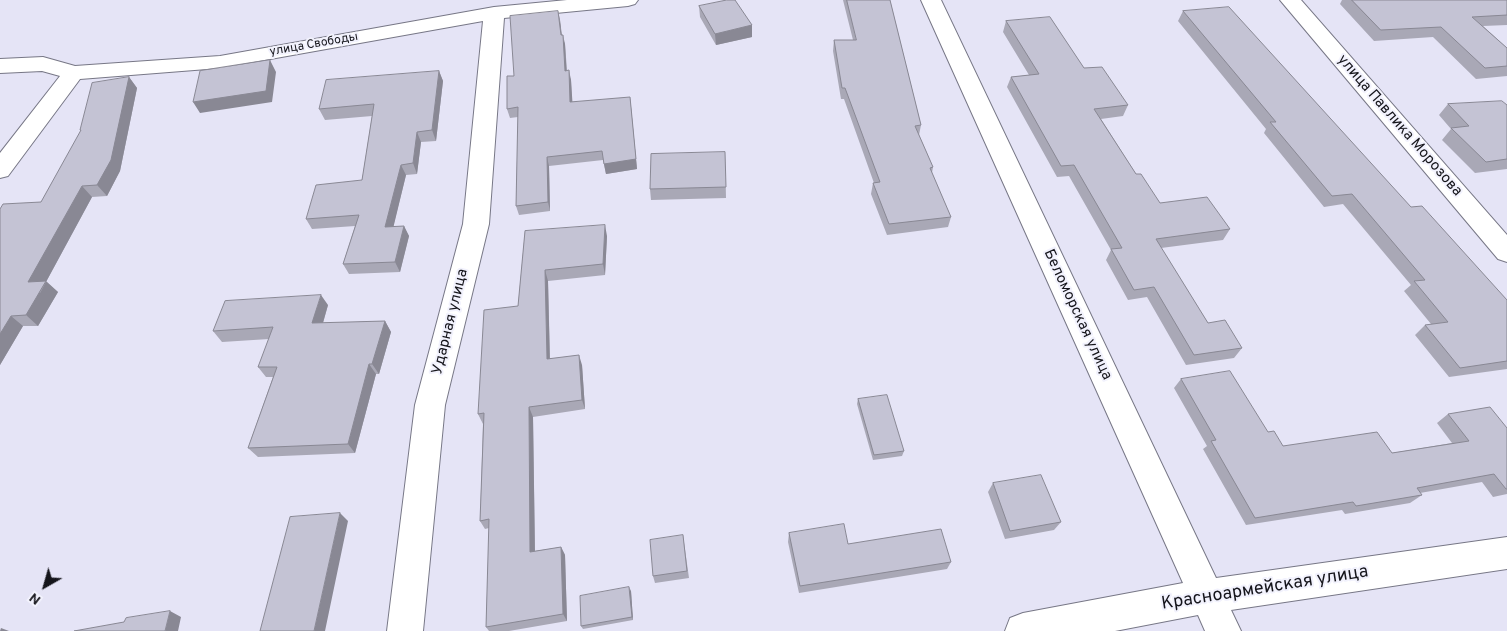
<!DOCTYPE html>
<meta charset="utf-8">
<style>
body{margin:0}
#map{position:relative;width:1507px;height:631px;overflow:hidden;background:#e5e4f6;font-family:Overpass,sans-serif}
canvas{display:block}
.north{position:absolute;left:20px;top:561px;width:50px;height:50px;-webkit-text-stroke:4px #f2f2fd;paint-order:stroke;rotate:218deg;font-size:14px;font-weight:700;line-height:20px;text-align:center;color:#15151b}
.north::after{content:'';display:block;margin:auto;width:18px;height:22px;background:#15151b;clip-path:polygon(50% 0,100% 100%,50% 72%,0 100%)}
</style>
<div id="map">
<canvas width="1507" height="631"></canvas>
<div class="north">N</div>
</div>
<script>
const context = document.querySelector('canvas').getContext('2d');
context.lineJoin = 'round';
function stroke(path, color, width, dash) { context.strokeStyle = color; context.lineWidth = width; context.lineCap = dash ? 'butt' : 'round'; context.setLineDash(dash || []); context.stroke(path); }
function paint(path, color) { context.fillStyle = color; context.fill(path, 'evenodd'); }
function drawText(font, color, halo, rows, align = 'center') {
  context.font = font + ' Overpass,sans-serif'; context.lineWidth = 4; context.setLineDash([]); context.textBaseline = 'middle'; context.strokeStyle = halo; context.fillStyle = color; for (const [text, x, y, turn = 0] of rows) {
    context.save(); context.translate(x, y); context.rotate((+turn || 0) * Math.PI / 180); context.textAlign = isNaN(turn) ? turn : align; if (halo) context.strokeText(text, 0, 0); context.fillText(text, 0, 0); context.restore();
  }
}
const minor = new Path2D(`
 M 567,0 L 638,0 L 635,4 L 628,6 L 504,18 L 489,224 L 445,405 L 423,631 L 387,631 L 415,405 L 463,224 L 483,21 L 220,68 L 80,79 L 8,176 L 0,178 L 0,153 L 60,76 L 42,71 L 0,73 L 0,59 L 43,57 L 75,66 L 220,56 L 494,7 Z
 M 921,0 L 941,0 L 1216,578 L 1507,537 L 1507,569 L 1231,610 L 1241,631 L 1205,631 L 1198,615 L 1115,631 L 1005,631 L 1010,618 L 1023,613 L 1183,583 Z
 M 1280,0 L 1301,0 L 1507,235 L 1507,262 L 1498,259 Z`);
stroke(minor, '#777786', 2);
paint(minor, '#fff');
paint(new Path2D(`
 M 843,0 L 890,0 L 921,125 L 919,135 L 933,167 L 932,173 L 951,217 L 948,227 L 887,235 L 871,194 L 873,183 L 874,183 L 844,99 L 841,99 L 833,51 L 834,40 L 853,40 Z
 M 1342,0 L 1507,0 L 1507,25 L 1483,26 L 1507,48 L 1507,76 L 1476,79 L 1433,37 L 1374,41 L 1340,4 Z
 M 699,6 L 752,25 L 752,37 L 716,45 L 700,17 Z
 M 1183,11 L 1411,207 L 1507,300 L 1507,369 L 1449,377 L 1415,335 L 1425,325 L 1431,324 L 1404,291 L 1411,285 L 1343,204 L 1324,207 L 1264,133 L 1266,129 L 1178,21 Z
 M 560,20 L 561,35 L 565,44 L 567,70 L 571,80 L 572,102 L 631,106 L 637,169 L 606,174 L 603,160 L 549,166 L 550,211 L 519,215 L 516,206 L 518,117 L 510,118 L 507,109 L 514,76 Z
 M 1006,21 L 1084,68 L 1128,105 L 1123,116 L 1101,119 L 1136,174 L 1160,203 L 1230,229 L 1223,240 L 1161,248 L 1208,323 L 1242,348 L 1234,358 L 1186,365 L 1147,297 L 1128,300 L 1106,260 L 1111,250 L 1069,176 L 1057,177 L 1007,87 L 1011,77 L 1029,75 L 1003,32 Z
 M 439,71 L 443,81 L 436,141 L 421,142 L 417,174 L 406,175 L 393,227 L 404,226 L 409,236 L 400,272 L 349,274 L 343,264 L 355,226 L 312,229 L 306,219 L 362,180 L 372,116 L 325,120 L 319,109 Z
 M 129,77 L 137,88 L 120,171 L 107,196 L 92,197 L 46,282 L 58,292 L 38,326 L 23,326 L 0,365 L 0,209 L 41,202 L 81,131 L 80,130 Z
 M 1448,104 L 1507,105 L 1507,169 L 1475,173 L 1442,140 L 1451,129 L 1439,115 Z
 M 725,152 L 726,198 L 651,200 L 650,189 Z
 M 525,231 L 607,236 L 605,275 L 548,281 L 550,358 L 582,365 L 585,409 L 533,417 L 535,551 L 561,547 L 565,555 L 567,621 L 509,631 L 489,631 L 486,627 L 489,528 L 485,529 L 480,521 L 483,424 L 478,414 L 518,306 Z
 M 328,305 L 323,323 L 385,321 L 391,332 L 379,374 L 376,374 L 355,453 L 258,457 L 248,448 L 273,377 L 266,377 L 258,367 L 269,339 L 222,342 L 213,331 Z
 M 1181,379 L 1268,432 L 1283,446 L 1392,453 L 1452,443 L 1437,423 L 1448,414 L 1507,428 L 1507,494 L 1493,497 L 1482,482 L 1420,493 L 1422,495 L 1410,503 L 1345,514 L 1342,510 L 1246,525 L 1203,449 L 1207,446 L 1174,388 Z
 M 858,399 L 904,451 L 902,456 L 873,460 L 857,404 Z
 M 993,483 L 1061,522 L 1054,530 L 1005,539 L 988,492 Z
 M 789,533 L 848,544 L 951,562 L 947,569 L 799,593 L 788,542 Z
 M 683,535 L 689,578 L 655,583 L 653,576 Z
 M 631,591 L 633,620 L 583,629 L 581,626 Z`), '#a9a8b6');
paint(new Path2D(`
 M 558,11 L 560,20 L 563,44 L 561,35 Z
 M 752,25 L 752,37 L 716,45 L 715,34 Z
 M 563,35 L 565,44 L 567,80 L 565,71 Z
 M 270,60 L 276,72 L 272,102 L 200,113 L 193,102 Z
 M 569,70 L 571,80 L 573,111 L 570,102 Z
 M 439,71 L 443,81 L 436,141 L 432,130 Z
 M 129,77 L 137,88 L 120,171 L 107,196 L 97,185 Z
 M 630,97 L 637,169 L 606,174 L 604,164 Z
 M 417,132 L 421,142 L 417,174 L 413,163 Z
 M 547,157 L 549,166 L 550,211 L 548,202 Z
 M 401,165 L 406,175 L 391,237 L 385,227 Z
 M 82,186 L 92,197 L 40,293 L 28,282 Z
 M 605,225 L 607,236 L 605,275 L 603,264 Z
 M 404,226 L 409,236 L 400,272 L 395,262 Z
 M 545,270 L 548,281 L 550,369 L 547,359 Z
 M 46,281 L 58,292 L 38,326 L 26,315 Z
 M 321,295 L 328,305 L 320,333 L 312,323 Z
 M 11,316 L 23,326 L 0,365 L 0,334 Z
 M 385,321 L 391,332 L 379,374 L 372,364 Z
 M 579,355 L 582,365 L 585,409 L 582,400 Z
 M 369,364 L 376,374 L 355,453 L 348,444 Z
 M 529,407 L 533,417 L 535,559 L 530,552 Z
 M 340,513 L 348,521 L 325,631 L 314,631 Z
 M 561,547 L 565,555 L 567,621 L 563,614 Z
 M 629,587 L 631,591 L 633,620 L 632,617 Z
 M 170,611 L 181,617 L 178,631 L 165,631 Z
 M 1,628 L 9,631 L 0,631 Z`), '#898894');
const building = new Path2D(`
 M 727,0 L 735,0 L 752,25 L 715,34 L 699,6 Z
 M 847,0 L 890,0 L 921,125 L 915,126 L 933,167 L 930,168 L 951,217 L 889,224 L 873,183 L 880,182 L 845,88 L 842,88 L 834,40 L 856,40 Z
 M 1352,0 L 1507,0 L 1507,15 L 1472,17 L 1507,48 L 1507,66 L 1485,68 L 1441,27 L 1381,30 Z
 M 1229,7 L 1411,207 L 1422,206 L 1507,300 L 1507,361 L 1460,368 L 1425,325 L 1448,322 L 1414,281 L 1425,280 L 1352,194 L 1332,196 L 1270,122 L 1276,122 L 1183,11 Z
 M 558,11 L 561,35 L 563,35 L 565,71 L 569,70 L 570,102 L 630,97 L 636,159 L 604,164 L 602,151 L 547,157 L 548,202 L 516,206 L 518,107 L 507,109 L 507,76 L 514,76 L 510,16 Z
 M 1050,17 L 1084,68 L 1102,67 L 1128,105 L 1094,109 L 1136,174 L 1141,174 L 1160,203 L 1207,197 L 1230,229 L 1156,239 L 1208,323 L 1225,320 L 1242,348 L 1194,355 L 1154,287 L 1134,290 L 1111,249 L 1122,248 L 1074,165 L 1061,166 L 1011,77 L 1039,74 L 1006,21 Z
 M 270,60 L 266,91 L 193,102 L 200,71 Z
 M 439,71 L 432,130 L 417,132 L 413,163 L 401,165 L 385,227 L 404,226 L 395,262 L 343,264 L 359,215 L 306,219 L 316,185 L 362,180 L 374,104 L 319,109 L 326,80 Z
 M 129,77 L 111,160 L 97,185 L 82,186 L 28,282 L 46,281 L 26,315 L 11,316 L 0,334 L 0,209 L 3,204 L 41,202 L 81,130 L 80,130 L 92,83 Z
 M 1502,101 L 1507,105 L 1507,159 L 1486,162 L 1451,128 L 1469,126 L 1448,104 Z
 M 725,152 L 726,187 L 650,189 L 651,154 Z
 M 605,225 L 603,264 L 545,270 L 547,359 L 579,355 L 582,400 L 529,407 L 530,552 L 561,547 L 563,614 L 486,627 L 489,519 L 480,521 L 484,413 L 478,414 L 484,310 L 518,306 L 525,231 Z
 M 321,295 L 312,323 L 385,321 L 372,364 L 369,364 L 348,444 L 248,448 L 277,367 L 258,367 L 273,327 L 213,331 L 225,301 Z
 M 1230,371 L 1268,432 L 1274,431 L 1283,446 L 1377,432 L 1392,453 L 1469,441 L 1448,414 L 1490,407 L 1507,428 L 1507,489 L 1506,489 L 1494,474 L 1417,488 L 1422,495 L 1356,506 L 1353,502 L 1255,518 L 1211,441 L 1216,440 L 1181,379 Z
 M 887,395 L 904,451 L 874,455 L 858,399 Z
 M 1041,475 L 1061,522 L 1010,531 L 993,483 Z
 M 340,513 L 314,631 L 260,631 L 290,517 Z
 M 844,524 L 848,544 L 941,529 L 951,562 L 800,586 L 789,533 Z
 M 683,535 L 687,571 L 653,576 L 650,540 Z
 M 629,587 L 632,617 L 581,626 L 580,596 Z
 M 170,611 L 165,631 L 74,631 L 124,622 L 126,618 Z`);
paint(building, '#c4c3d4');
stroke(building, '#898894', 1);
drawText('12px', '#15151b', '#f2f2fd', [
 ["улица Свободы",314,45,-10]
]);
drawText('15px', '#15151b', '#f2f2fd', [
 ["улица Павлика Морозова",1399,126,49],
 ["Беломорская улица",1077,315,65],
 ["Ударная улица",451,322,-76]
]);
drawText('18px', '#15151b', '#f2f2fd', [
 ["Красноармейская улица",1265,589,-9]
]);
</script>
